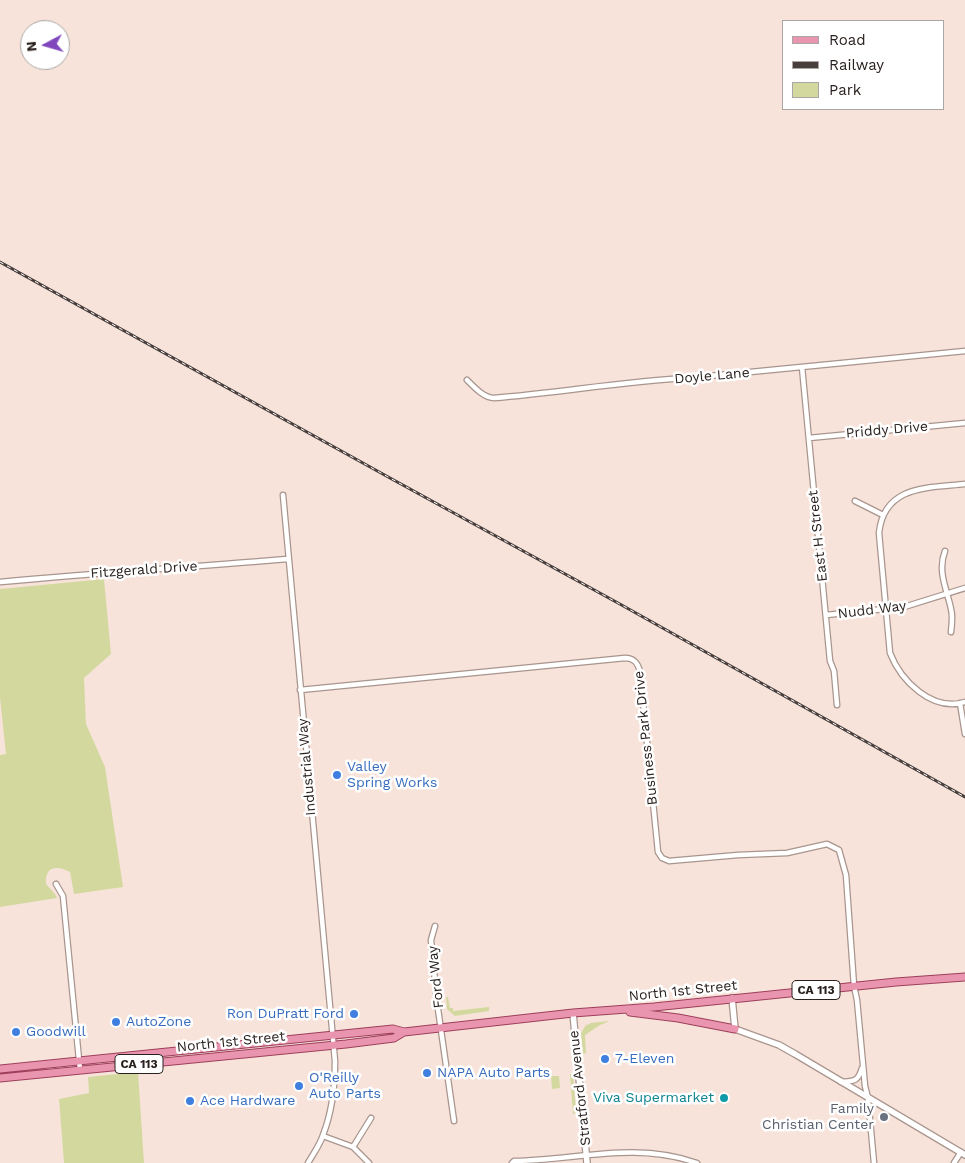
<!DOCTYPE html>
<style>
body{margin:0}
#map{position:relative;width:965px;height:1163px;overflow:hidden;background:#f8e3db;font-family:"Work Sans",sans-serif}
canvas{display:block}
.legend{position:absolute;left:782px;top:20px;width:162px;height:90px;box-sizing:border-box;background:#fff;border:1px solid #a9a6a5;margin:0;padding:6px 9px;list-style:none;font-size:15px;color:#29211e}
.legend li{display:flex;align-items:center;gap:10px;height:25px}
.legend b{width:25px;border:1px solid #a9a6a5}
.north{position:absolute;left:20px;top:20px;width:50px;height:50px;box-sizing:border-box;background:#fff;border:1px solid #a9a6a5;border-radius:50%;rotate:264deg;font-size:14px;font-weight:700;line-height:20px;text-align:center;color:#29211e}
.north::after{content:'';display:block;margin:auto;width:18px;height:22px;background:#8147bd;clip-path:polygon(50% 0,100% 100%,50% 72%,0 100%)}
</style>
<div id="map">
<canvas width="965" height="1163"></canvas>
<ul class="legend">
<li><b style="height:6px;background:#ea95b0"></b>Road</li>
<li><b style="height:6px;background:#483e3b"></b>Railway</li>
<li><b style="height:14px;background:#d3d99e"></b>Park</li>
</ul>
<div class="north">N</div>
</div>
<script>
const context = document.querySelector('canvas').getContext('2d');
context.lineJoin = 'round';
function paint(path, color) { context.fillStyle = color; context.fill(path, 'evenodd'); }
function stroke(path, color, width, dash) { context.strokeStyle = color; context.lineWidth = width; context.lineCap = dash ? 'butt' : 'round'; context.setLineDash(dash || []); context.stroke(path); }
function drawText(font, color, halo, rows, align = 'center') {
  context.font = font + ' "Work Sans",sans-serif'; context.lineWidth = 5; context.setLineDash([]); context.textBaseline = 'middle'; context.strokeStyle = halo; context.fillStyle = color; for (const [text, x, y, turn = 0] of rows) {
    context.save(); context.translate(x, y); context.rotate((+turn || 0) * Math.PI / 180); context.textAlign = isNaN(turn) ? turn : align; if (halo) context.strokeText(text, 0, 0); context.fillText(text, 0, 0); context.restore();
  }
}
paint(new Path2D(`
 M 104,579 L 111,654 L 84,678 L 86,724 L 105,767 L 123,887 L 74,894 L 70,872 C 56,865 45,866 46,884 L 55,894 L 57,898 L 0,907 L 0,755 L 6,754 L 0,698 L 0,589 Z
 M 446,997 L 448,997 L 450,1008 L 453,1008 L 453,1011 L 489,1007 L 489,1011 L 455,1016 L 447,1009 Z
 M 610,1021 L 600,1025 L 585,1035 L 586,1053 L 583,1054 L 581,1033 L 586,1025 L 590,1024 L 590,1023 Z
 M 138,1072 L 144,1163 L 64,1163 L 59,1099 L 89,1093 L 88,1077 Z
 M 570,1074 L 573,1074 L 576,1113 L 573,1114 Z
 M 551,1076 L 559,1076 L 560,1088 L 552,1089 Z`), '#d3d99e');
const minor = new Path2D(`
 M 802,367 L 830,661 L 834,671 L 837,705
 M 467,380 C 474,387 484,398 494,398 C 559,393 624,381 689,378 L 965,351
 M 809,438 L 965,423
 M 965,484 C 928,488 884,485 879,533 L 890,653 C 901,681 932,712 965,702
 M 283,495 L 335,1061 C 335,1086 332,1112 323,1135 C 320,1145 313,1154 308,1163
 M 855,501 L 883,515
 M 945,551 C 937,572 947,589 951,609 C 953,616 952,624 951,632
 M 0,582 C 96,573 192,567 288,559
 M 826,615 L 904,607 L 965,588
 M 300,690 L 625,658 C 634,658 638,663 640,672 L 658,852 L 662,858 L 669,861 L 738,855 L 787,853 L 827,844 L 839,850 L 846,875 L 854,986 L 857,1000 L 865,1086 L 868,1098 L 874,1163
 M 960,703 L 965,734
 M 56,884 L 63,896 L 80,1070
 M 435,926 L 431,940 L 437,1002 L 454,1121
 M 841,1082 C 854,1081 858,1082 862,1068
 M 323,1136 L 353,1147 L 369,1163
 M 353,1147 L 371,1118
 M 512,1163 L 514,1161 C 577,1160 635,1141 697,1163
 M 954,1163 L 961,1152`);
const tertiary = new Path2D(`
 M 732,998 L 735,1029 L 779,1045 L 795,1054 L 965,1155
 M 573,1013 L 587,1163`);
const primary = new Path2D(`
 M 630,1012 L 678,1018 L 735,1029
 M 0,1069 L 393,1029 L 404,1032 L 573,1013 L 654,1007 L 896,982 L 965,977
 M 0,1078 L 346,1044 L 394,1038 L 404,1032`);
stroke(minor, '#a8958d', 7);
stroke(tertiary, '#a8958d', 8);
stroke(primary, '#9d3f5a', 9);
stroke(minor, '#fff', 4.5);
stroke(tertiary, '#fff', 5.5);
stroke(primary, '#ea95b0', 7);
const rail = new Path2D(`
 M 0,262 L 390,478 L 618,603 L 965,797`);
stroke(rail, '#483e3b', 3);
stroke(rail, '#fff', 1, [4]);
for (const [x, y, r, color] of [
 [337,775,5,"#3f7fe0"],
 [354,1014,5,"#3f7fe0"],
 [116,1022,5,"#3f7fe0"],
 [16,1032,5,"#3f7fe0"],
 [605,1059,5,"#3f7fe0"],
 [427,1073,5,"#3f7fe0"],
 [299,1086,5,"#3f7fe0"],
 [724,1098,5,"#0f9aa8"],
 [190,1101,5,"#3f7fe0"],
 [884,1117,5,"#6b7280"]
]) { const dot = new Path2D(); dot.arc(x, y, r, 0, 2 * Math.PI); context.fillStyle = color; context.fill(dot); stroke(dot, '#fff', 2); }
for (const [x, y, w] of [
 [816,990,48],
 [139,1064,48]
]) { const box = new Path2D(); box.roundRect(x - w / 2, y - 9.5, w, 19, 4); context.fillStyle = '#fff'; context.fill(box); stroke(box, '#29211e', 1); }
drawText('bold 12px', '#29211e', null, [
 ["CA 113",816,990],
 ["CA 113",139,1064]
]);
drawText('14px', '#29211e', '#fff', [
 ["Doyle Lane",712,376,-5],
 ["Priddy Drive",887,430,-5],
 ["East H Street",818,536,-96],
 ["Fitzgerald Drive",144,570,-4],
 ["Nudd Way",872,610,-7],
 ["Business Park Drive",646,738,-96],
 ["Industrial Way",307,767,-95],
 ["Ford Way",436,977,-96],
 ["North 1st Street",683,991,-6],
 ["North 1st Street",231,1042,-6],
 ["Stratford Avenue",580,1088,-96]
]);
drawText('14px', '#366cbe', '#fff', [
 ["Valley",347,767],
 ["Spring Works",347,783],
 ["Ron DuPratt Ford",344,1014,"right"],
 ["AutoZone",126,1022],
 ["Goodwill",26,1032],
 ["7-Eleven",615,1059],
 ["NAPA Auto Parts",437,1073],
 ["O'Reilly",309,1078],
 ["Auto Parts",309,1094],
 ["Ace Hardware",200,1101]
], 'left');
drawText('14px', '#0d838f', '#fff', [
 ["Viva Supermarket",714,1098]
], 'right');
drawText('14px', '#5b616d', '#fff', [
 ["Family",874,1109],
 ["Christian Center",874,1125]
], 'right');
</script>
